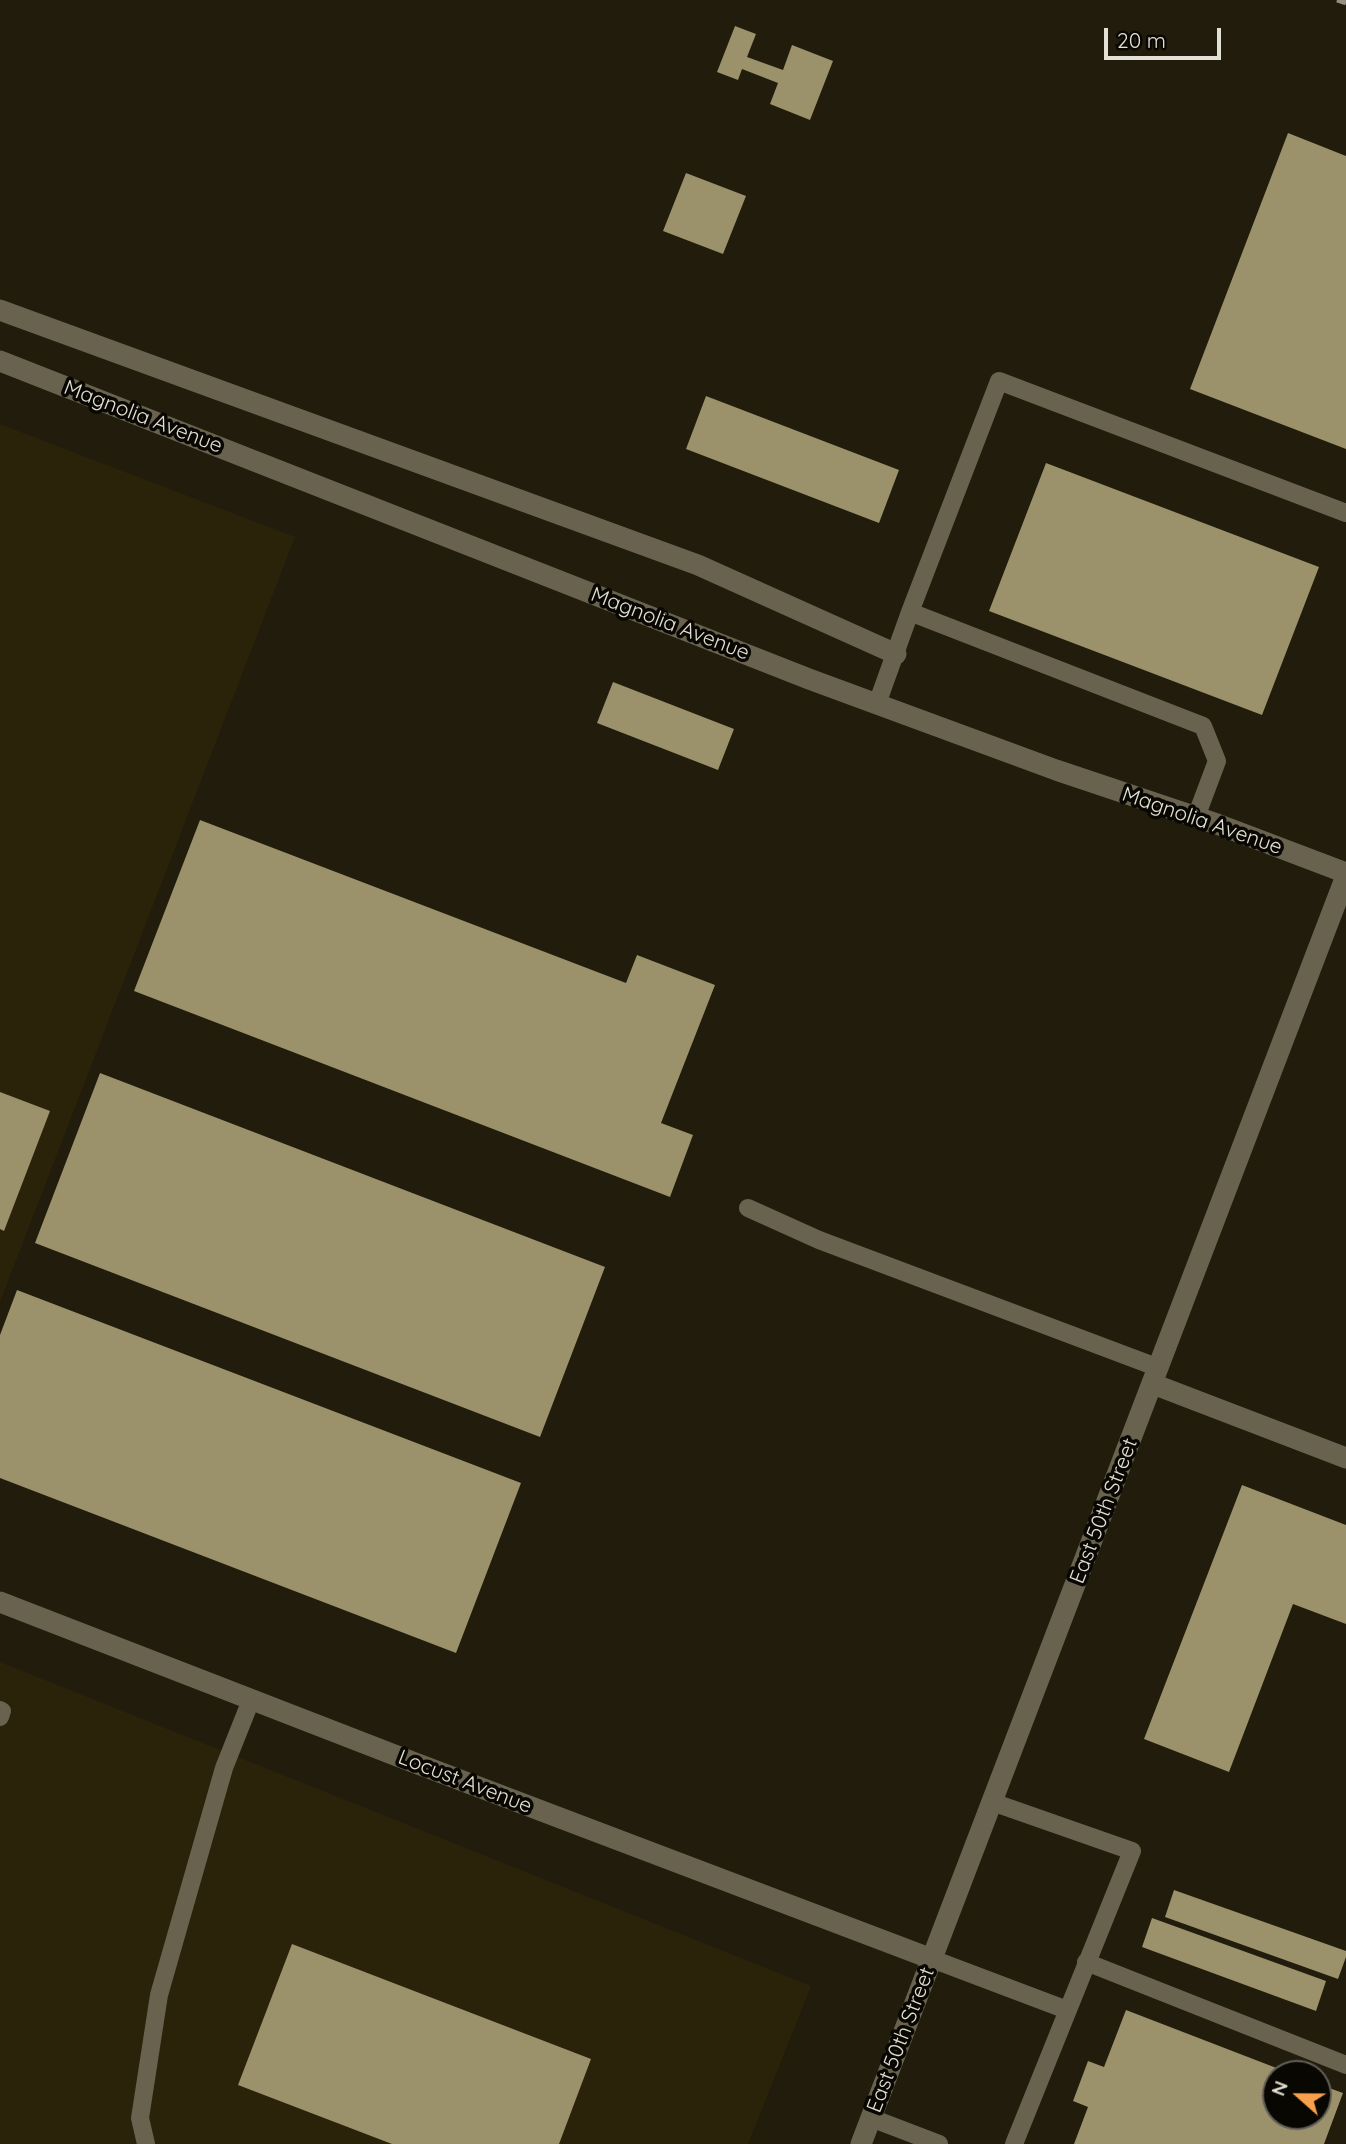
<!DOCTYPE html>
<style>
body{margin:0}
#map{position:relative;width:1346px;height:2144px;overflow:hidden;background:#211c0b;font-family:Quicksand,sans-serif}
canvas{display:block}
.north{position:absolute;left:1262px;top:2060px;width:70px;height:70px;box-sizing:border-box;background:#090702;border:2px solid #605e56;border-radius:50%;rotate:291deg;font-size:19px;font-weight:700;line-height:28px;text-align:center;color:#e3e0d5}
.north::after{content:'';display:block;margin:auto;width:24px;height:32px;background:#f9a04d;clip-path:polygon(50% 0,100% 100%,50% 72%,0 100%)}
.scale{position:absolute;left:1104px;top:28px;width:117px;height:32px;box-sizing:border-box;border:4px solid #e3e0d5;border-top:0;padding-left:9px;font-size:21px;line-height:24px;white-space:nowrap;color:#e3e0d5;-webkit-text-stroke:5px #090702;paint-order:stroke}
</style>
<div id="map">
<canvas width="1346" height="2144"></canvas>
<div class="north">N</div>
<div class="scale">20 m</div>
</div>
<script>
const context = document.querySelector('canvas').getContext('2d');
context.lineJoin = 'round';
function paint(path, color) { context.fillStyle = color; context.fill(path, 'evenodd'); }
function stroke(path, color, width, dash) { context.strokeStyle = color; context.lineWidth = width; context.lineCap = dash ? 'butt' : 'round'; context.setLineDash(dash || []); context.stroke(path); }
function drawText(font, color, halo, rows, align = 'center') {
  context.font = font + ' Quicksand,sans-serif'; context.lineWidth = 7; context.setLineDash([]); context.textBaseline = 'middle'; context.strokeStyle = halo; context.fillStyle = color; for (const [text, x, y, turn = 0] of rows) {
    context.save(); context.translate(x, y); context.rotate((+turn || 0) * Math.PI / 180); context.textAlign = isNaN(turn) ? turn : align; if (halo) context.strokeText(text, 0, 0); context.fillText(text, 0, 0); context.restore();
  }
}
paint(new Path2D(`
 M 0,424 L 295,537 L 0,1302 Z
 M 0,1662 L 811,1986 L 748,2144 L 0,2144 Z`), '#2a230a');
paint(new Path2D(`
 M 735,26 L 756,34 L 747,57 L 783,70 L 792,45 L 833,61 L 810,120 L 770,104 L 778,83 L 742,69 L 738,80 L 717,72 Z
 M 1288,133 L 1346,156 L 1346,449 L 1190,389 Z
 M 686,173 L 746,196 L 723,254 L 663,231 Z
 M 706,396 L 899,470 L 879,523 L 686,449 Z
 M 1046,463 L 1319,567 L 1262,715 L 989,611 Z
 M 613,682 L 734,729 L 718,770 L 597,723 Z
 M 200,820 L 626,983 L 637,955 L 715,985 L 661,1123 L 693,1135 L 670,1197 L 134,991 Z
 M 100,1073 L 605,1267 L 540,1437 L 35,1243 Z
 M 0,1092 L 50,1111 L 4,1231 L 0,1229 Z
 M 17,1290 L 521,1483 L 456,1653 L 0,1478 L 0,1335 Z
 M 1242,1485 L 1346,1525 L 1346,1624 L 1293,1604 L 1229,1772 L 1144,1739 Z
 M 1174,1890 L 1346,1951 L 1346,1957 L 1338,1979 L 1165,1917 Z
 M 1152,1918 L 1326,1981 L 1316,2011 L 1142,1947 Z
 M 292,1944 L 591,2059 L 559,2144 L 392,2144 L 238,2085 Z
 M 1126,2010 L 1292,2074 L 1276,2074 L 1276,2116 L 1318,2116 L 1318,2084 L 1343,2093 L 1324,2144 L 1074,2144 L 1088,2107 L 1073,2101 L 1088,2061 L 1104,2067 Z`), '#9b916b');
stroke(new Path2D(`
 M 910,612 L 999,381 L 1346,513
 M 877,704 L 910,612 L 1203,726 L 1217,761 L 1196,817
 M 748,1208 L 819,1240 L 1159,1368
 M 0,1710 L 2,1711 L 0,1717
 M 992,1802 L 1132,1851 L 1014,2144
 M 932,1959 L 1067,2010
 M 1086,1962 L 1346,2065
 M 871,2118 L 939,2144
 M 146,2144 L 140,2118 L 159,1995 L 224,1768 L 251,1700`), '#68624f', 18);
stroke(new Path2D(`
 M 0,310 L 698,565 L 896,654
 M 0,361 L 809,679 L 1056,770 L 1217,824 L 1346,873
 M 1153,1384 L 1346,1458
 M 0,1602 L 410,1761 L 932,1959`), '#68624f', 21);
stroke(new Path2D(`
 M 861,2144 L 1346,876`), '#68624f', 21);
stroke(new Path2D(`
 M 1337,0 L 1346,3`), '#949083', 5, [14, 7]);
drawText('21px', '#e3e0d5', '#090702', [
 ["Magnolia Avenue",143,417,21],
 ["Magnolia Avenue",670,624,21],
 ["Magnolia Avenue",1202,821,19],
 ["East 50th Street",1104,1511,-69],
 ["Locust Avenue",465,1782,21],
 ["East 50th Street",901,2040,-69]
]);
</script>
